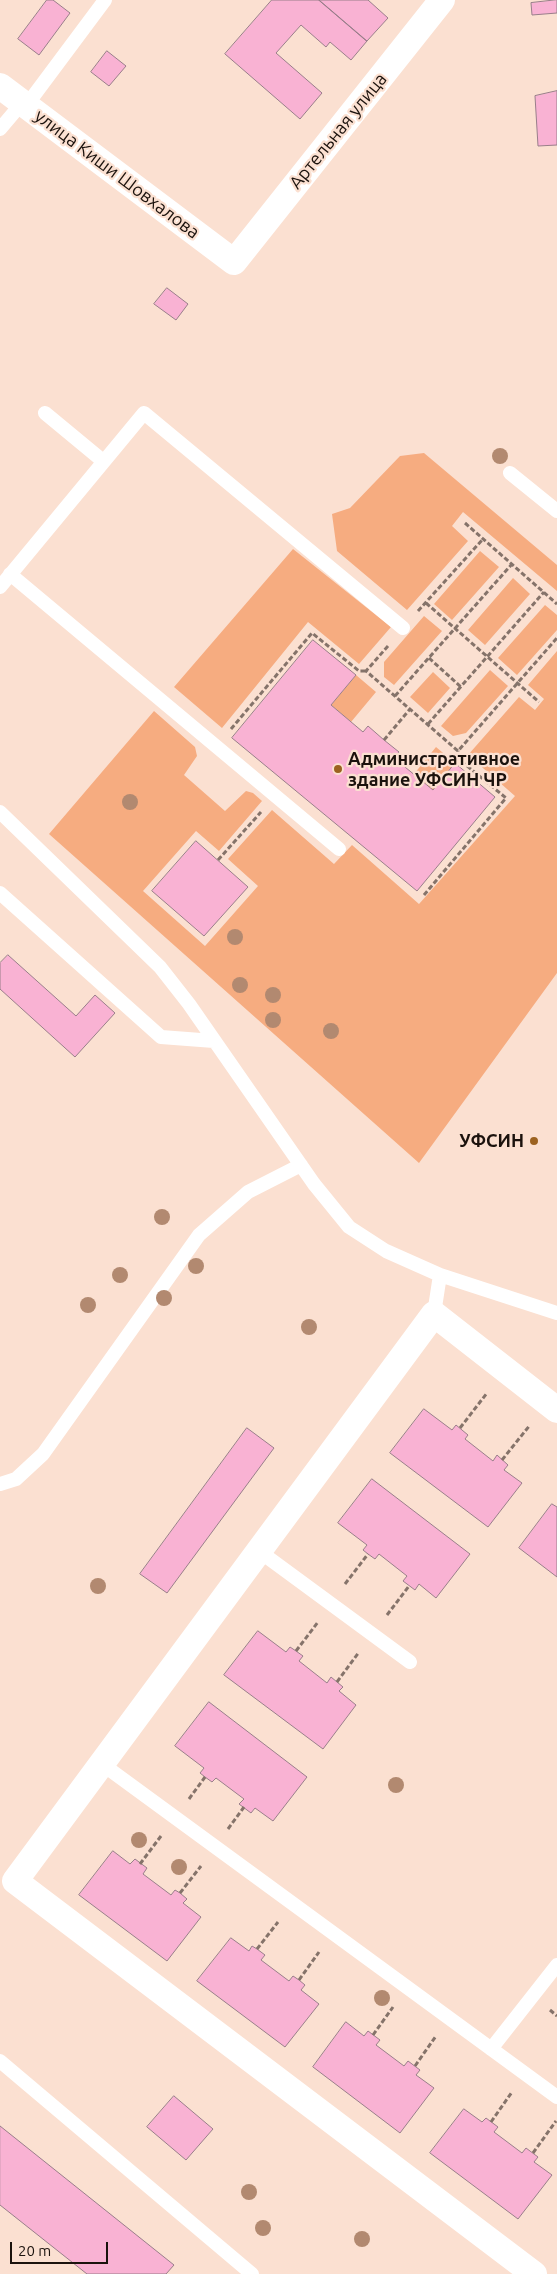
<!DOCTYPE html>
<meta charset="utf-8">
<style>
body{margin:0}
#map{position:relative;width:557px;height:2274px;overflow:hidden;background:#fbe0d1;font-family:Ubuntu,sans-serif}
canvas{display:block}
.scale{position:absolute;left:10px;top:2242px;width:98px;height:22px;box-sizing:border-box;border:2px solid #1b120d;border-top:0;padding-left:6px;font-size:15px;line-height:18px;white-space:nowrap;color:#1b120d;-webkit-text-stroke:4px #fbe0d1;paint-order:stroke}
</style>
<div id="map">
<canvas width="557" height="2274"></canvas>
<div class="scale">20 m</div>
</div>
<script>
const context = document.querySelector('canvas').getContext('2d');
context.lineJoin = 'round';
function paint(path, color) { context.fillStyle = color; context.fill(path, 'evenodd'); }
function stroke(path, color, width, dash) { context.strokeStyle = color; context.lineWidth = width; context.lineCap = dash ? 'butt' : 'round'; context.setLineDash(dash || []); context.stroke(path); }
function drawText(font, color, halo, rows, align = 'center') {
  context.font = font + ' Ubuntu,sans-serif'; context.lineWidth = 4.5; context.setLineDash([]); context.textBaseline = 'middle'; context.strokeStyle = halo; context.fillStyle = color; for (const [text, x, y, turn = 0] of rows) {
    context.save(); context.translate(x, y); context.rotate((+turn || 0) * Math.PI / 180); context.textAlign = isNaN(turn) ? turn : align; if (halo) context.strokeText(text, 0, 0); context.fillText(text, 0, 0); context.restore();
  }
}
paint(new Path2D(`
 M 424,453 L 557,565 L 557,591 L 463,512 L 452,526 L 468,541 L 407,610 L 337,551 L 332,514 L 350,508 L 400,456 Z
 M 293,549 L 391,627 L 359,664 L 308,622 L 222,728 L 174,687 Z
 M 480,551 L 499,567 L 452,620 L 434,604 Z
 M 513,578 L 530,594 L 485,645 L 468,630 Z
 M 545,605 L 557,615 L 557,630 L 517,675 L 498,658 Z
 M 424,616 L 442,631 L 394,685 L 384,677 L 384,662 Z
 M 557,651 L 557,973 L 419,1163 L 49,834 L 154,711 L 195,747 L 197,756 L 184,775 L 225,811 L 246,791 L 253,793 L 262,801 L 219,851 L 196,831 L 143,891 L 205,946 L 258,886 L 228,859 L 272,810 L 334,864 L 352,845 L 419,904 L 515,796 L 468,755 L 519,697 L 535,710 L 544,699 L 528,685 Z
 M 490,670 L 508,686 L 466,733 L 453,736 L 441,726 Z
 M 433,672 L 450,688 L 428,713 L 410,697 Z
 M 356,675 L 376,692 L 351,722 L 331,705 Z
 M 436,747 L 455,763 L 433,790 L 414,774 Z`), '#f6ac80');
const building = new Path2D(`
 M 47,0 L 53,0 L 70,13 L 39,55 L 18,39 Z
 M 272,0 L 319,0 L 367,41 L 351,60 L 330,42 L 326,47 L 301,25 L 276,53 L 322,93 L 300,119 L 225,54 Z
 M 319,0 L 368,0 L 388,18 L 367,41 Z
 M 557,0 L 557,13 L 532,15 L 531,3 Z
 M 107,51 L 126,66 L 109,86 L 91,72 Z
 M 557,91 L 557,145 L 538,146 L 535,96 Z
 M 167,288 L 188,304 L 176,320 L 154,304 Z
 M 313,640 L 356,675 L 331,705 L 363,732 L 368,726 L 384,740 L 399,752 L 394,758 L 433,790 L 455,763 L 495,797 L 417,891 L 232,738 Z
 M 196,841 L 248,887 L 204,936 L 152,891 Z
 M 8,955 L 76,1016 L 95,995 L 115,1013 L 75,1057 L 0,989 L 0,963 Z
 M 424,1409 L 452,1430 L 456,1425 L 468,1435 L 465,1439 L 493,1461 L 497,1455 L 508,1465 L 504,1470 L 522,1483 L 488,1527 L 390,1453 Z
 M 247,1428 L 274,1448 L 167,1593 L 140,1574 Z
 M 372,1479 L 470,1554 L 436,1598 L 419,1584 L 415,1590 L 403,1581 L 407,1576 L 379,1554 L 375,1559 L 368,1554 L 363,1550 L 367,1545 L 338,1523 Z
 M 552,1504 L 557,1507 L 557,1577 L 519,1548 Z
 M 258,1631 L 286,1652 L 290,1647 L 296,1651 L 303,1656 L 299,1661 L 327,1683 L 331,1677 L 343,1687 L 339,1691 L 356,1705 L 323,1749 L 224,1675 Z
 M 209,1702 L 307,1777 L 273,1821 L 255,1808 L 251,1813 L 239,1804 L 244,1799 L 216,1778 L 212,1782 L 205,1777 L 200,1773 L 204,1768 L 175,1746 Z
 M 113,1851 L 130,1864 L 135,1859 L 147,1868 L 143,1874 L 171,1895 L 175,1890 L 180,1893 L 187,1899 L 183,1903 L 201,1917 L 167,1961 L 79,1895 Z
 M 231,1938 L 249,1951 L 252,1946 L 257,1949 L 265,1955 L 261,1960 L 289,1981 L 293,1976 L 299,1980 L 305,1985 L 301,1990 L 319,2004 L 285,2047 L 197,1981 Z
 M 346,2022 L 364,2036 L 368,2031 L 380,2040 L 376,2045 L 404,2066 L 408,2061 L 420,2070 L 416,2075 L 434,2088 L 400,2133 L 313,2067 Z
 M 174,2096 L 213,2129 L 186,2160 L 147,2127 Z
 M 464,2109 L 482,2122 L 486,2118 L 498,2127 L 494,2132 L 522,2153 L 526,2148 L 538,2157 L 534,2162 L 552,2175 L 518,2219 L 430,2153 Z
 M 0,2126 L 174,2265 L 166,2274 L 87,2274 L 0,2205 Z`);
paint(building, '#f9b2d3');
stroke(building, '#997e8a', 1);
stroke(new Path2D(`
 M 465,523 L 557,604
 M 426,603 L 539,702
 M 418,611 L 483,539
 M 388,646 L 366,671 L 458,751 L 557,638
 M 429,658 L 461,687
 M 395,696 L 512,564
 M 428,724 L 544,592
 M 231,729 L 312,633 L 359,671 L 366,671
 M 384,740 L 410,709
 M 218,860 L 261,812
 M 424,895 L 506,798 L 461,761 L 458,751
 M 460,1428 L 487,1393
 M 502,1460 L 530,1425
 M 345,1584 L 368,1554
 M 387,1615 L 409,1586
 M 296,1651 L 318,1622
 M 337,1682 L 359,1652
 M 189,1799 L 205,1777
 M 228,1829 L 244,1807
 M 140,1864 L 161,1836
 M 180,1893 L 201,1866
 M 257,1949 L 278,1922
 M 299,1980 L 319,1952
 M 550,2010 L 557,2016
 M 373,2035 L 393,2007
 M 415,2066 L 436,2036
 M 491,2122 L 512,2092
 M 533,2153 L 556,2121`), '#85736a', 3, [5, 2.5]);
stroke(new Path2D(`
 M 26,106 L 105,0
 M 0,129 L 22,103
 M 45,413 L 103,461
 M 510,473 L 557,511
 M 10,574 L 339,849
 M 0,587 L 144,413 L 403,628
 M 0,812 L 160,967 L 189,1004 L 314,1184 L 349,1227 L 386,1251 L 440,1275 L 557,1313
 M 0,893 L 161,1037 L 214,1041
 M 434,1314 L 440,1275
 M 0,1484 L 16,1479 L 43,1454 L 199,1235 L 248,1192 L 301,1165
 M 259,1551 L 410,1662
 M 102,1764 L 557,2097
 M 491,2049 L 557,1965
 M 0,2061 L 252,2274`), '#fff', 14);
stroke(new Path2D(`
 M 0,86 L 234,262 L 442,0
 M 534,2274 L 15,1881 L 434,1314 L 557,1410`), '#fff', 26);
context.fillStyle = '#b28970';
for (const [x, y] of [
 [500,456],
 [130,802],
 [235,937],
 [240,985],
 [273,995],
 [273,1020],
 [331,1031],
 [162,1217],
 [196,1266],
 [120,1275],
 [164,1298],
 [88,1305],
 [309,1327],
 [98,1586],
 [396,1785],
 [139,1840],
 [179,1867],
 [382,1998],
 [249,2192],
 [263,2228],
 [362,2239]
]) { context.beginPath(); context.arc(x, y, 8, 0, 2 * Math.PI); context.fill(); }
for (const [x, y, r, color] of [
 [338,769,5,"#9c6220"],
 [534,1141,5,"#9c6220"]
]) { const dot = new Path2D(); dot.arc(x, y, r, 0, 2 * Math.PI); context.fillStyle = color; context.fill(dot); stroke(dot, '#fbe0d1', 2); }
drawText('18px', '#1b120d', '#fbe0d1', [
 ["Артельная улица",338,131,-51],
 ["улица Киши Шовхалова",117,174,37]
]);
drawText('bold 18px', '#1b120d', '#fbe0d1', [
 ["Административное",348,759],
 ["здание УФСИН ЧР",348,780],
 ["УФСИН",524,1141,"right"]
], 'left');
</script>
